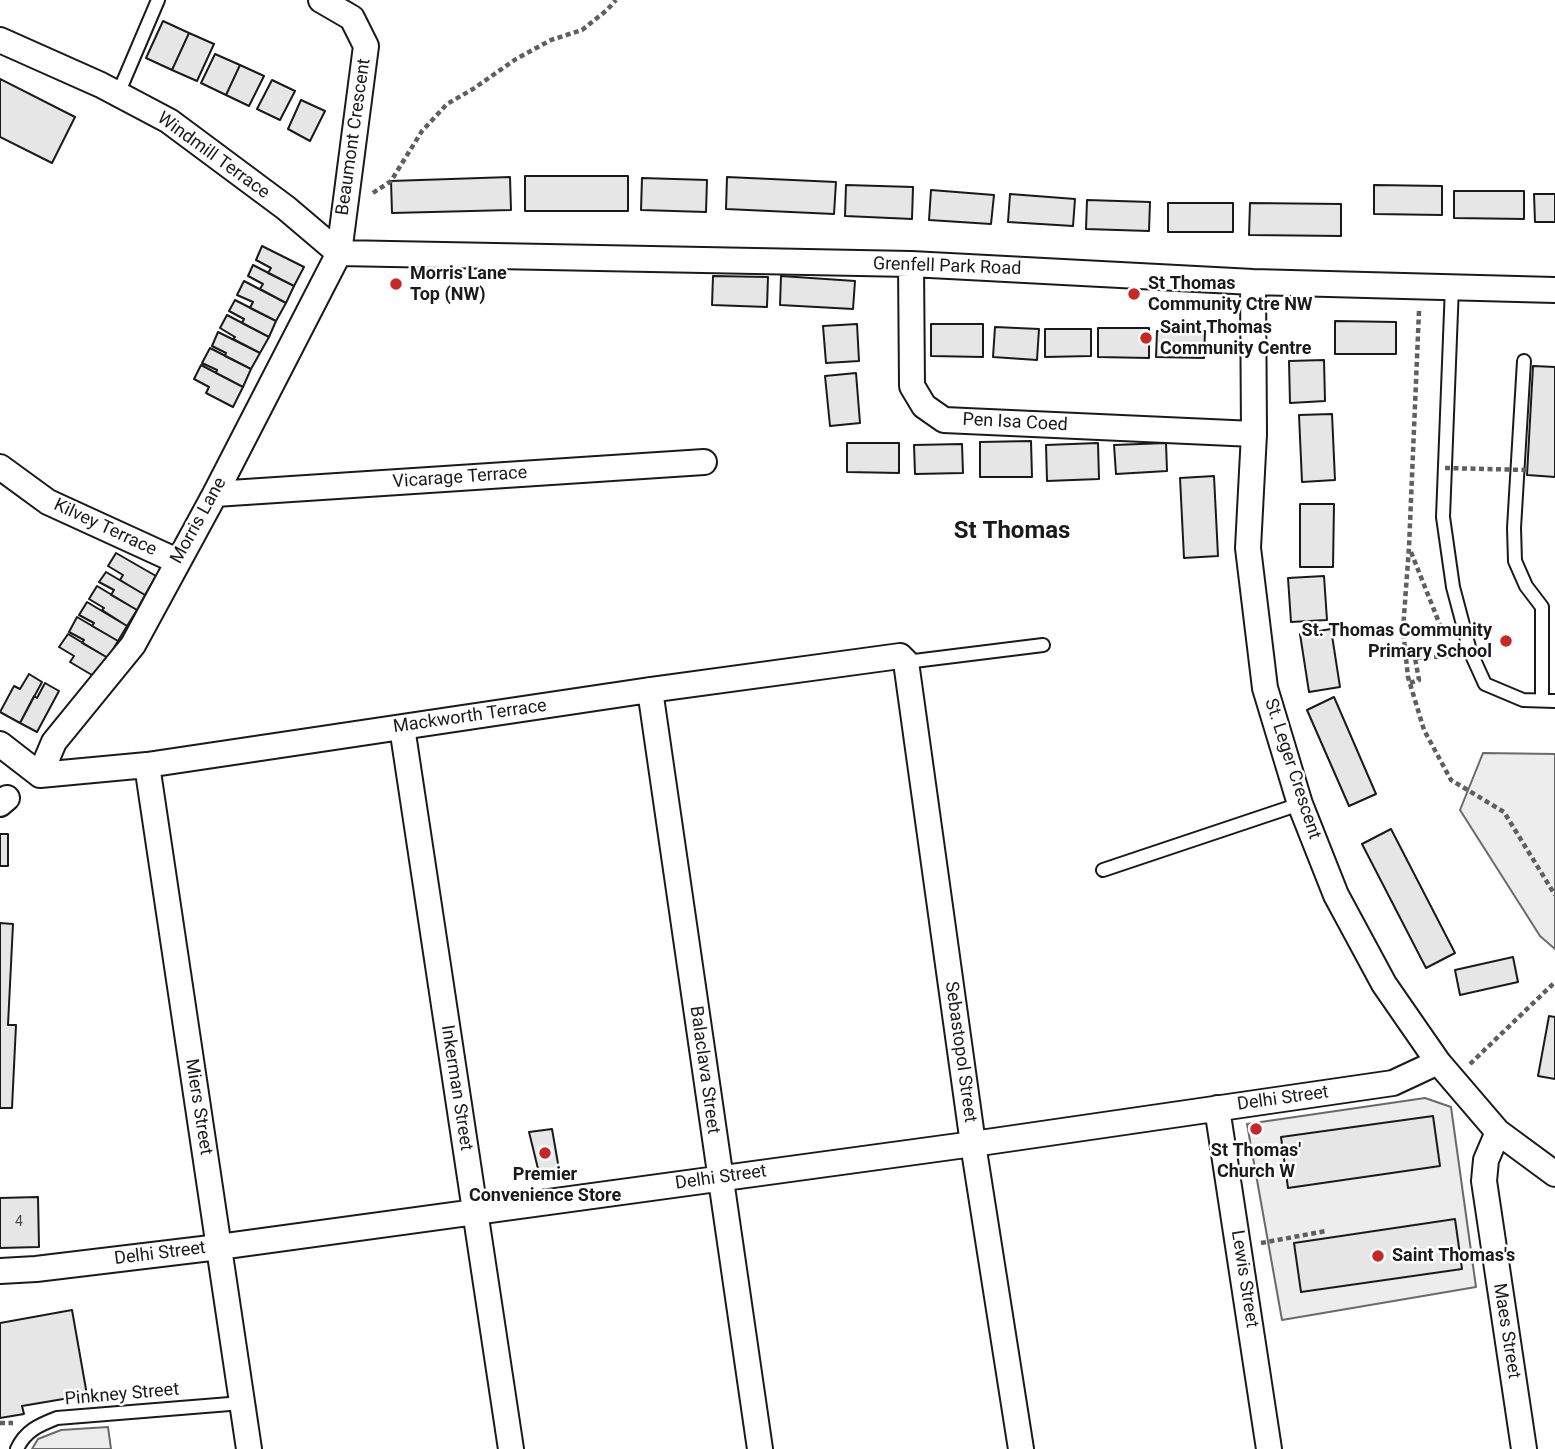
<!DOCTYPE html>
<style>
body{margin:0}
canvas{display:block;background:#fff}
</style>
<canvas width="1555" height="1449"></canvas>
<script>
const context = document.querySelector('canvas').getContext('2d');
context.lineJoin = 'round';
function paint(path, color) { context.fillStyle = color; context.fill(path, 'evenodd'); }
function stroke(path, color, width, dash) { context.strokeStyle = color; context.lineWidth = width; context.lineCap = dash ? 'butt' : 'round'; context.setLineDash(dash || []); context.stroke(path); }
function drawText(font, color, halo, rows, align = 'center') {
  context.font = font + ' Roboto,sans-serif'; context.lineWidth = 5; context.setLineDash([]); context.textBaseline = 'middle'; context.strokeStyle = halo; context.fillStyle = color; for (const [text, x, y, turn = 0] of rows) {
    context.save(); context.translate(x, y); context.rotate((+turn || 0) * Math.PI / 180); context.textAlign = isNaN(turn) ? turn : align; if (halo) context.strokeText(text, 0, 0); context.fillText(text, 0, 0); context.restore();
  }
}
const built = new Path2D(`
 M 1483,753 L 1555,754 L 1555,949 L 1540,936 L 1460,810 Z
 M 1425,1098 L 1451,1107 L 1476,1287 L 1282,1320 L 1247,1124 Z
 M 108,1427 L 111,1449 L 32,1449 L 38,1439 L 61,1430 Z`);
paint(built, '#ededed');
stroke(built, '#6a6a6a', 2);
const building = new Path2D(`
 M 163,21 L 189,33 L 172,70 L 146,58 Z
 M 189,33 L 214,44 L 197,81 L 172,70 Z
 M 215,54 L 240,65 L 226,95 L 201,83 Z
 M 240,65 L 264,76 L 249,106 L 226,95 Z
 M 0,79 L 75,117 L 52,163 L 0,137 Z
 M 272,80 L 295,91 L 280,120 L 257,109 Z
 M 301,100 L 325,111 L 310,141 L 288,129 Z
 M 525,176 L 628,176 L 628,211 L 525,211 Z
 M 510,177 L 511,210 L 392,213 L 391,181 Z
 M 727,177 L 836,182 L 834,214 L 726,209 Z
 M 642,178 L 707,180 L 706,212 L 641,210 Z
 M 846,185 L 913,187 L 912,219 L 845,216 Z
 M 1374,185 L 1442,186 L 1442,215 L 1374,214 Z
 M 931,190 L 994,195 L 991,224 L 929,220 Z
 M 1454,191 L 1524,191 L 1524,219 L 1454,218 Z
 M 1010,194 L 1075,199 L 1073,226 L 1008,222 Z
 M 1534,194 L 1555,194 L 1555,222 L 1535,222 Z
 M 1087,200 L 1150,202 L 1149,231 L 1086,229 Z
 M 1168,203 L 1233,203 L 1233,232 L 1168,232 Z
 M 1250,203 L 1341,204 L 1341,236 L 1249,235 Z
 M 262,246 L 304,267 L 294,286 L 268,273 L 271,268 L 256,260 Z
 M 253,265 L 294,286 L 286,303 L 260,289 L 263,284 L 248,276 Z
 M 713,276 L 768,277 L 767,307 L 712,305 Z
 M 781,276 L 855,281 L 853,309 L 780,305 Z
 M 244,281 L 286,303 L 276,321 L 250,308 L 253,302 L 237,295 Z
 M 235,300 L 276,321 L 269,337 L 242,323 L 244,319 L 229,311 Z
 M 227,315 L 269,337 L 260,353 L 233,339 L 235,337 L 220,328 Z
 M 1335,321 L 1396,322 L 1396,354 L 1335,354 Z
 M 857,324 L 859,361 L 826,363 L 823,326 Z
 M 931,324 L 983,324 L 983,357 L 931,356 Z
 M 995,327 L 1039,329 L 1037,360 L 993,357 Z
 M 1098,328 L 1149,328 L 1149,358 L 1098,357 Z
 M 1045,329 L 1091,329 L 1091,356 L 1045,357 Z
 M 1157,331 L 1205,331 L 1204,358 L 1156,357 Z
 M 218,332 L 260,353 L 251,369 L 225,356 L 226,353 L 212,346 Z
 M 210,348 L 251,369 L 243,387 L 216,373 L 217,370 L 202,363 Z
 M 1324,360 L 1325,401 L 1290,403 L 1289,361 Z
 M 201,365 L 243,387 L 233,407 L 206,393 L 209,387 L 194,379 Z
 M 1533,366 L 1555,367 L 1555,477 L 1527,475 Z
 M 856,373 L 860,423 L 830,426 L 825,376 Z
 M 1332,414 L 1335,480 L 1302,482 L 1299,415 Z
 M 1031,441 L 1032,477 L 980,477 L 980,442 Z
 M 847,443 L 899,443 L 899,473 L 847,472 Z
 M 1098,443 L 1099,479 L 1047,481 L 1046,445 Z
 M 1166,443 L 1167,471 L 1116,474 L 1114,445 Z
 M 962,444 L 963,473 L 915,474 L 914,445 Z
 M 1214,476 L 1218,556 L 1184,558 L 1180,478 Z
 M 1300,504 L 1334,504 L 1333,567 L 1300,567 Z
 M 116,553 L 156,576 L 145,595 L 120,580 L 123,575 L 108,566 Z
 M 106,572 L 145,595 L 137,610 L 111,595 L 114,590 L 99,582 Z
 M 1324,576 L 1327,620 L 1291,622 L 1288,578 Z
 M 97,586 L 137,610 L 127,626 L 102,610 L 104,608 L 89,599 Z
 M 87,602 L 127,626 L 118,641 L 92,626 L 94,623 L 79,615 Z
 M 77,617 L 118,641 L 108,658 L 82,643 L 84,640 L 69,632 Z
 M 1331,629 L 1340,687 L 1309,692 L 1300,634 Z
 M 68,634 L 108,658 L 97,678 L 70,662 L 74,656 L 59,647 Z
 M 29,674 L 42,682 L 20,723 L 0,712 L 14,686 L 20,689 Z
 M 45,683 L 59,691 L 37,732 L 20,723 L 34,696 L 37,698 Z
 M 1334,697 L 1376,794 L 1349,806 L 1307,710 Z
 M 1391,829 L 1455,953 L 1426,968 L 1362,844 Z
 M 0,834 L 8,834 L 8,866 L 0,866 Z
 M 0,923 L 13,924 L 8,1025 L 16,1025 L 12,1108 L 0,1108 Z
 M 1513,957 L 1518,982 L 1460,995 L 1455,970 Z
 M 1549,1016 L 1555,1017 L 1555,1079 L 1538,1076 Z
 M 1433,1116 L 1440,1166 L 1288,1188 L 1281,1137 Z
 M 552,1129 L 560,1175 L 540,1177 L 529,1132 Z
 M 38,1197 L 39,1247 L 0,1248 L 0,1198 Z
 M 1455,1219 L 1462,1269 L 1301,1292 L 1294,1243 Z
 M 72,1310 L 87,1395 L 22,1406 L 24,1414 L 0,1418 L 0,1323 Z`);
paint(building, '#e6e6e6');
stroke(building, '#1a1a1a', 2);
const service = new Path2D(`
 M 118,94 L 158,0
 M 1452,286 L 1443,517 L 1453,587 L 1470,651 L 1485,684 L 1523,700 L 1555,701
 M 1524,361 L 1514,528 L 1515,561 L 1526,586 L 1542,607 L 1542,700
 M 906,662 L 1043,645
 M 1103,870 L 1300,804
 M 17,1449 C 25,1431 39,1425 57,1418 L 242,1403`);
const minor = new Path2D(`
 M 0,40 L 101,85 L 169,121 L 286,208 L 339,253
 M 339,253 L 911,264 L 1253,282 L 1555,290
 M 911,264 L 912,386 L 924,406 L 944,420 L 1254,434
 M 1253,282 L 1254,434 L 1248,548 L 1265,688 L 1300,804 L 1336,895 L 1384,984 L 1438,1062 L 1498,1132 L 1555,1174
 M 0,467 L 48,502 L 177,561
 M 215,494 L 704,462
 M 650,690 L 760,1449
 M 402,727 L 511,1449
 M 0,744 L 40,775
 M 147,765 L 249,1449
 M 40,775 L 147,765 L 650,690 L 900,656 L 906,662 L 973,1144 L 1021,1449
 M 40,775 L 54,742 L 133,645 L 215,494 L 339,253 L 366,46 L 352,18 L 321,0
 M 0,804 L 7,798
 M 1217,1108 L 1269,1449
 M 1498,1132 L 1486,1160 L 1484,1181 L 1524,1449
 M 0,1271 L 36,1269 L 219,1247 L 973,1144 L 1393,1083 L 1438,1062`);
stroke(service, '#1a1a1a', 16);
stroke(minor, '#1a1a1a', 28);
stroke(new Path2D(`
 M 373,193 L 391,181 L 422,131 L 447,104 L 473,89 L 516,59 L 551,40 L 582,30 L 607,10 L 616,0
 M 1419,311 L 1409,547 L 1403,630 L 1408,677 L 1424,730 L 1451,780 L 1504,812 L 1555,895
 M 1411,552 L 1440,625
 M 1410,683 L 1419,680 L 1415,658 L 1452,656
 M 1470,1064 L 1555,982
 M 1261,1243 L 1326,1231
 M 0,1423 L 13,1423`), '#5f5f5f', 4.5, [5, 3.5]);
stroke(service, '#fff', 12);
stroke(minor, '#fff', 24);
stroke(new Path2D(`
 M 1445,468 L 1527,470`), '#5f5f5f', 4.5, [5, 3.5]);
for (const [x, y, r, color] of [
 [396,284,7,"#c62828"],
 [1134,294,7,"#c62828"],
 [1146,338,7,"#c62828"],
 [1506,641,7,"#c62828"],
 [1256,1129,7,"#c62828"],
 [545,1153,7,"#c62828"],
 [1378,1256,7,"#c62828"]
]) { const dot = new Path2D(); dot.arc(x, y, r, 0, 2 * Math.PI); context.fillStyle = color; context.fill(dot); stroke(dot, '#fff', 2.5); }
drawText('14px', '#4d4d4d', null, [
 ["4",19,1222]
]);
drawText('18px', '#1a1a1a', '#fff', [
 ["Beaumont Crescent",354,137,-82],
 ["Windmill Terrace",213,156,36],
 ["Grenfell Park Road",947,267,2],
 ["Pen Isa Coed",1015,423,3],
 ["Vicarage Terrace",460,478,-4],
 ["Morris Lane",199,521,-61],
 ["Kilvey Terrace",105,528,25],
 ["Mackworth Terrace",470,717,-8],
 ["St. Leger Crescent",1292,769,72],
 ["Sebastopol Street",960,1052,82],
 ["Balaclava Street",704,1070,82],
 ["Inkerman Street",456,1088,81],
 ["Delhi Street",1283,1099,-8],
 ["Miers Street",198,1107,81],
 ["Delhi Street",721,1178,-8],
 ["Delhi Street",160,1254,-7],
 ["Lewis Street",1244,1279,81],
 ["Maes Street",1506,1331,81],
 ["Pinkney Street",122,1395,-5]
]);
drawText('bold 18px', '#1a1a1a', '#fff', [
 ["Morris Lane",410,274],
 ["Top (NW)",410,295],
 ["St Thomas",1148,284],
 ["Community Ctre NW",1148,305],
 ["Saint Thomas",1160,328],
 ["Community Centre",1160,349],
 ["St. Thomas Community",1492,631,"right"],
 ["Primary School",1492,652,"right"],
 ["St Thomas'",1256,1151,"center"],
 ["Church W",1256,1172,"center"],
 ["Premier",545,1175,"center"],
 ["Convenience Store",545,1196,"center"],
 ["Saint Thomas's",1392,1256]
], 'left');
drawText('bold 24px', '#1a1a1a', '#fff', [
 ["St Thomas",1012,532]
]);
</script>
